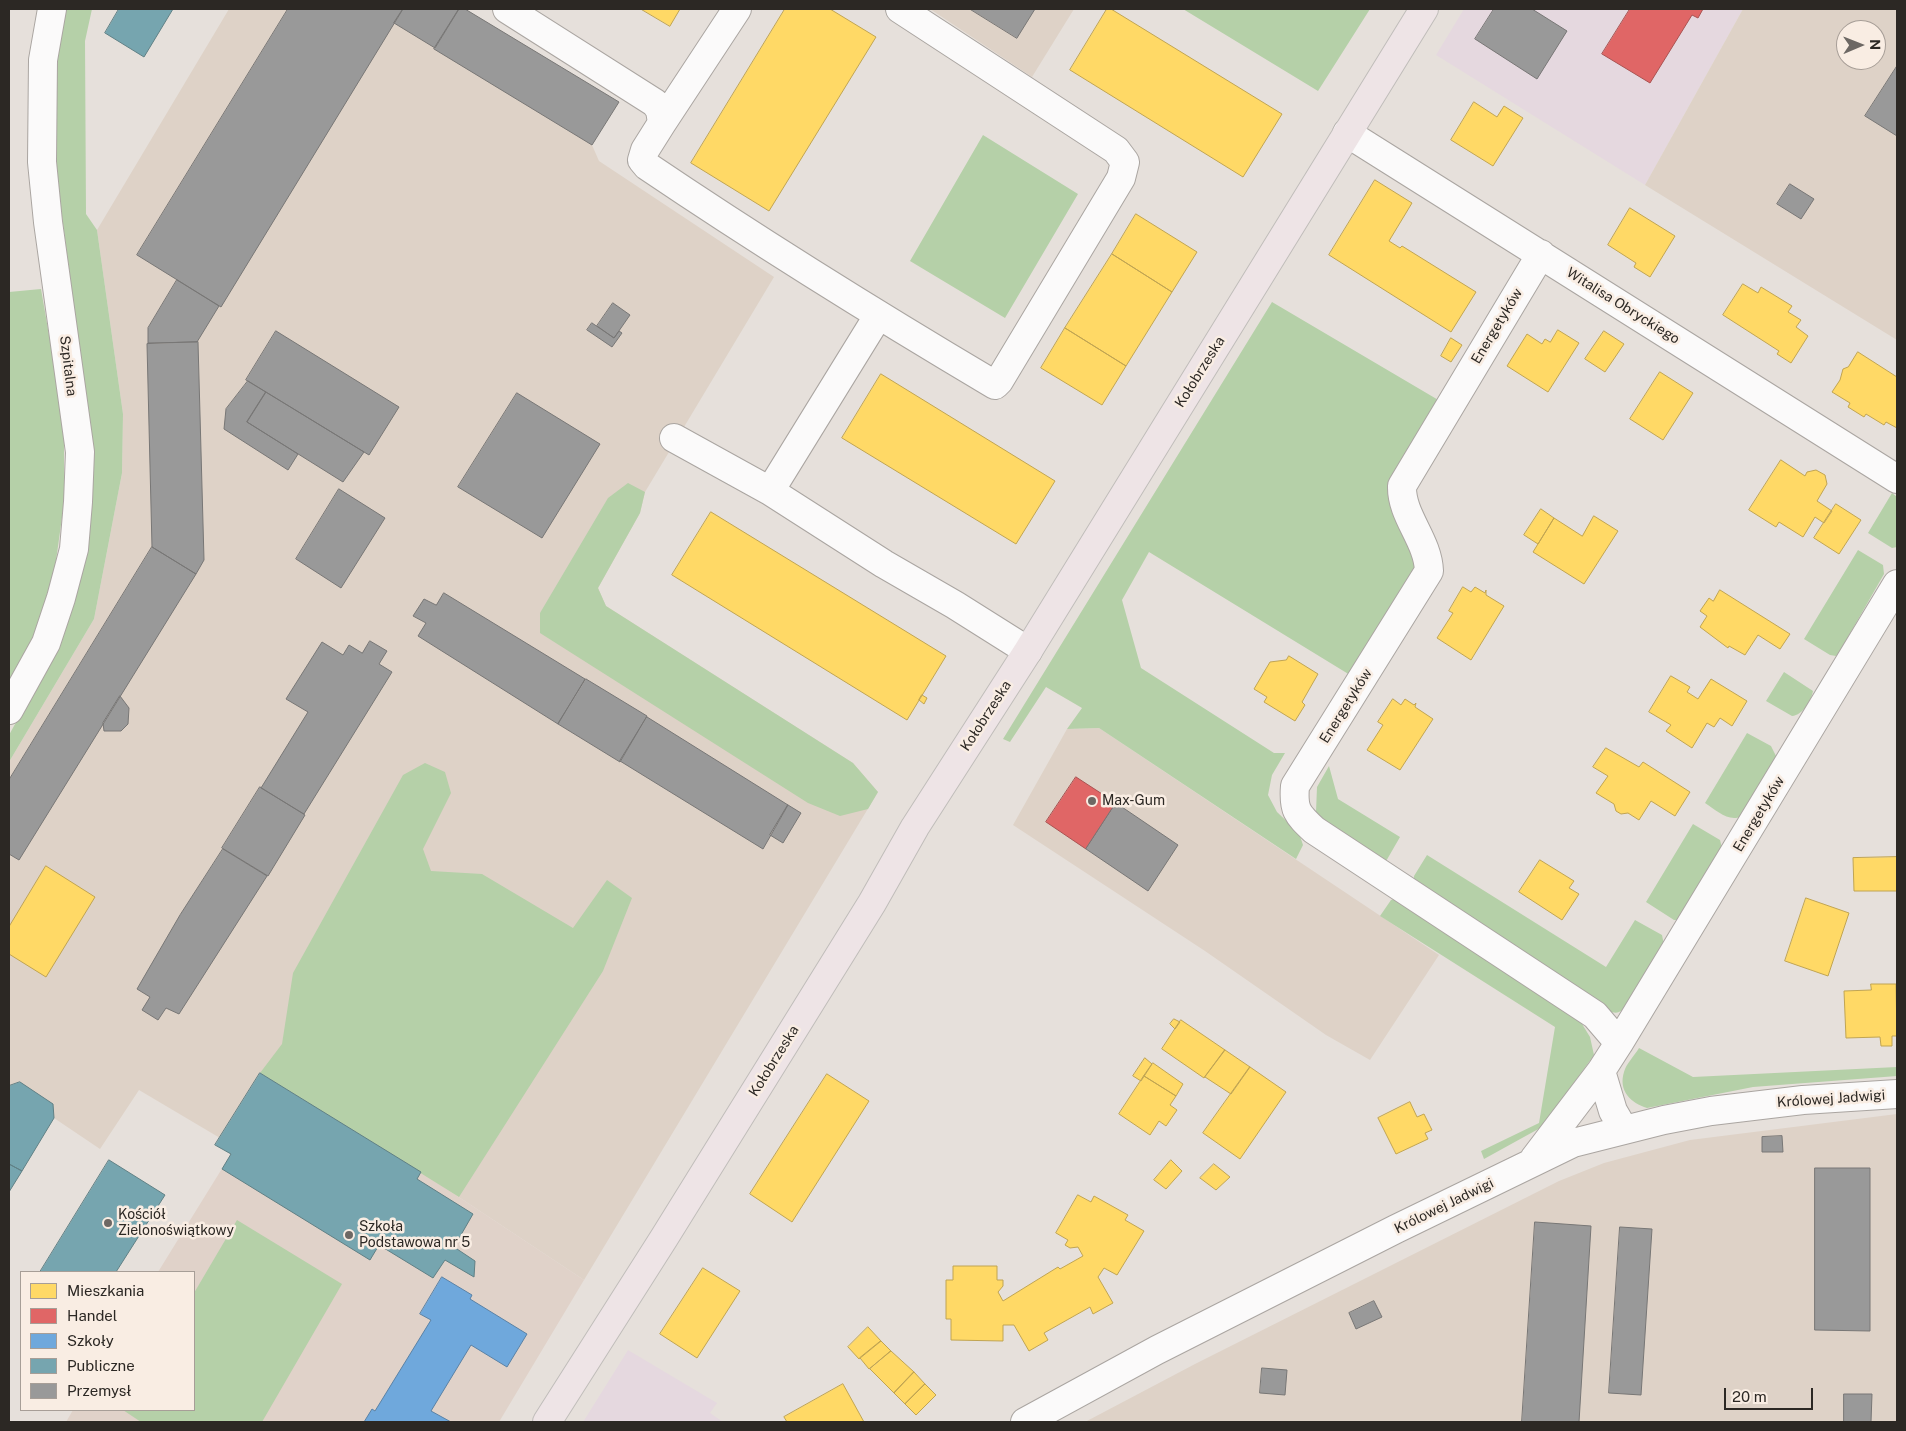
<!DOCTYPE html>
<meta charset="utf-8">
<style>
body{margin:0}
#map{position:relative;width:1906px;height:1431px;overflow:hidden;background:#e6e0db;font-family:"Public Sans",sans-serif}
canvas{display:block}
.frame{position:absolute;inset:0;border:10px solid #2c2824;pointer-events:none}
.legend{position:absolute;left:20px;top:1271px;width:175px;height:140px;box-sizing:border-box;background:#f9ede3;border:1px solid #a79e97;margin:0;padding:6px 9px;list-style:none;font-size:15px;color:#2c2824}
.legend li{display:flex;align-items:center;gap:10px;height:25px}
.legend b{width:25px;border:1px solid #a79e97}
.north{position:absolute;left:1836px;top:20px;width:50px;height:50px;box-sizing:border-box;background:#f9ede3;border:1px solid #a79e97;border-radius:50%;rotate:89deg;font-size:14px;font-weight:700;line-height:20px;text-align:center;color:#2c2824}
.north::after{content:'';display:block;margin:auto;width:18px;height:22px;background:#6d6864;clip-path:polygon(50% 0,100% 100%,50% 72%,0 100%)}
.scale{position:absolute;left:1724px;top:1388px;width:89px;height:22px;box-sizing:border-box;border:2px solid #2c2824;border-top:0;padding-left:6px;font-size:15px;line-height:18px;white-space:nowrap;color:#2c2824;-webkit-text-stroke:4px #f9ede3;paint-order:stroke}
</style>
<div id="map">
<canvas width="1906" height="1431"></canvas>
<div class="frame"></div>
<ul class="legend">
<li><b style="height:14px;background:#ffd966"></b>Mieszkania</li>
<li><b style="height:14px;background:#e06666"></b>Handel</li>
<li><b style="height:14px;background:#6fa8dc"></b>Szkoły</li>
<li><b style="height:14px;background:#76a5af"></b>Publiczne</li>
<li><b style="height:14px;background:#999"></b>Przemysł</li>
</ul>
<div class="north">N</div>
<div class="scale">20 m</div>
</div>
<script>
const context = document.querySelector('canvas').getContext('2d');
context.lineJoin = 'round';
function paint(path, color) { context.fillStyle = color; context.fill(path, 'evenodd'); }
function stroke(path, color, width, dash) { context.strokeStyle = color; context.lineWidth = width; context.lineCap = dash ? 'butt' : 'round'; context.setLineDash(dash || []); context.stroke(path); }
function drawText(font, color, halo, rows, align = 'center') {
  context.font = font + ' "Public Sans",sans-serif'; context.lineWidth = 5; context.setLineDash([]); context.textBaseline = 'middle'; context.strokeStyle = halo; context.fillStyle = color; for (const [text, x, y, turn = 0] of rows) {
    context.save(); context.translate(x, y); context.rotate((+turn || 0) * Math.PI / 180); context.textAlign = isNaN(turn) ? turn : align; if (halo) context.strokeText(text, 0, 0); context.fillText(text, 0, 0); context.restore();
  }
}
paint(new Path2D(`
 M 1464,9 L 1743,9 L 1645,185 L 1436,55 Z
 M 628,1350 L 717,1403 L 710,1413 L 723,1422 L 583,1422 Z`), '#e5d8df');
paint(new Path2D(`
 M 229,9 L 465,9 L 619,102 L 592,145 L 599,161 L 774,277 L 645,492 L 640,513 L 598,588 L 606,606 L 853,763 L 878,792 L 584,1280 L 421,1172 L 260,1073 L 220,1138 L 139,1090 L 100,1149 L 54,1118 L 9,1192 L 9,762 L 94,619 L 122,473 L 123,414 L 97,230 Z
 M 930,9 L 1074,9 L 1032,77 Z
 M 1743,9 L 1897,9 L 1897,340 L 1645,185 ZM 1846,30 L 1876,30 L 1876,60 L 1846,60 Z
 M 1099,728 L 1439,955 L 1370,1060 L 1326,1035 L 1205,951 L 1013,825 L 1067,729 Z
 M 1897,1114 L 1897,1422 L 1085,1422 L 1195,1364 L 1559,1181 L 1604,1163 L 1690,1140 Z`), '#ded2c7');
paint(new Path2D(`
 M 260,1073 L 421,1172 L 584,1280 L 499,1422 L 66,1422 L 73,1410 L 194,1410 L 194,1272 L 158,1272 L 231,1154 L 215,1145 Z`), '#e0d2c9');
paint(new Path2D(`
 M 62,9 L 92,9 L 85,41 L 86,214 L 97,230 L 123,414 L 122,473 L 94,619 L 9,762 L 9,735 L 56,650 L 85,558 L 91,511 L 93,475 L 91,433 L 56,171 L 54,104 Z
 M 1183,9 L 1370,9 L 1318,91 Z
 M 983,135 L 1078,194 L 1005,318 L 910,261 Z
 M 41,289 L 64,421 L 64,503 L 54,575 L 33,641 L 9,682 L 9,292 Z
 M 1272,302 L 1440,401 L 1393,478 L 1415,553 L 1415,568 L 1350,675 L 1149,552 L 1122,600 L 1141,668 L 1274,753 L 1285,753 L 1272,775 L 1268,795 L 1277,812 L 1299,833 L 1303,845 L 1296,859 L 1099,728 L 1067,729 L 1082,708 L 1046,687 L 1010,742 L 1003,739 Z
 M 628,483 L 645,492 L 640,513 L 598,588 L 606,606 L 853,763 L 878,792 L 868,809 L 840,816 L 808,803 L 540,633 L 540,613 L 608,498 Z
 M 1892,493 L 1897,497 L 1897,547 L 1892,548 L 1868,533 Z
 M 1858,550 L 1883,565 L 1884,574 L 1840,651 L 1836,656 L 1830,655 L 1804,639 Z
 M 1784,672 L 1813,691 C 1811,701 1803,715 1792,716 L 1766,701 Z
 M 1747,733 L 1771,746 L 1776,756 L 1742,816 C 1729,823 1716,810 1705,803 Z
 M 425,763 L 445,772 L 451,793 L 423,849 L 431,871 L 482,874 L 573,928 L 607,880 L 632,898 L 603,971 L 459,1197 L 260,1073 L 282,1044 L 293,973 L 403,775 Z
 M 1329,766 L 1338,799 L 1400,837 L 1385,863 L 1323,824 L 1316,812 L 1317,787 Z
 M 1693,824 L 1720,840 L 1722,848 L 1678,920 L 1674,920 L 1646,902 Z
 M 1427,855 L 1606,967 L 1635,920 L 1662,935 L 1664,945 C 1656,959 1633,1007 1619,1012 C 1614,1014 1609,1011 1604,1009 L 1414,881 L 1414,876 Z
 M 1397,898 L 1579,1019 L 1590,1037 L 1594,1055 L 1542,1127 L 1484,1159 L 1481,1151 L 1539,1123 L 1555,1027 L 1380,916 L 1391,900 Z
 M 1639,1048 L 1693,1077 L 1897,1067 L 1897,1076 L 1753,1087 L 1647,1108 C 1631,1103 1618,1091 1624,1072 C 1626,1064 1635,1055 1639,1048 Z
 M 237,1220 L 342,1284 L 262,1422 L 141,1422 L 123,1410 L 194,1410 L 194,1293 Z`), '#b5d0a8');
const homes = new Path2D(`
 M 641,9 L 680,9 L 670,26 Z
 M 785,9 L 830,9 L 876,37 L 769,211 L 691,163 Z
 M 1107,9 L 1111,9 L 1282,114 L 1243,177 L 1070,70 Z
 M 1474,102 L 1497,117 L 1504,106 L 1523,118 L 1493,166 L 1451,140 Z
 M 1375,180 L 1412,203 L 1389,241 L 1400,248 L 1402,246 L 1476,292 L 1451,332 L 1329,255 Z
 M 1630,208 L 1675,236 L 1650,277 L 1634,267 L 1636,263 L 1608,245 Z
 M 1136,214 L 1197,252 L 1172,292 L 1112,254 Z
 M 1112,254 L 1172,292 L 1126,366 L 1065,328 Z
 M 1743,284 L 1758,293 L 1761,287 L 1792,306 L 1788,312 L 1801,320 L 1796,327 L 1808,336 L 1791,363 L 1777,354 L 1779,351 L 1723,315 Z
 M 1065,328 L 1126,366 L 1102,405 L 1041,368 Z
 M 1558,330 L 1579,343 L 1548,392 L 1507,366 L 1527,334 L 1542,344 L 1545,339 L 1550,342 Z
 M 1604,331 L 1624,344 L 1605,372 L 1585,359 Z
 M 1451,338 L 1462,345 L 1451,362 L 1441,356 Z
 M 1858,352 L 1897,377 L 1897,428 L 1886,422 L 1884,425 L 1866,414 L 1864,417 L 1848,407 L 1850,403 L 1832,392 L 1840,380 L 1843,369 L 1848,367 Z
 M 1660,372 L 1693,393 L 1663,440 L 1630,419 Z
 M 881,374 L 1055,481 L 1016,544 L 842,438 Z
 M 1781,460 L 1805,476 L 1807,472 L 1816,470 L 1825,475 L 1827,484 L 1817,501 L 1832,511 L 1824,523 L 1815,517 L 1803,537 L 1779,522 L 1776,527 L 1749,510 Z
 M 1836,504 L 1861,520 L 1839,554 L 1814,538 Z
 M 1541,509 L 1554,518 L 1538,544 L 1524,535 Z
 M 711,512 L 946,656 L 907,720 L 672,575 Z
 M 1594,516 L 1618,531 L 1584,584 L 1533,552 L 1554,518 L 1582,536 Z
 M 1463,587 L 1471,592 L 1475,587 L 1485,593 L 1486,590 L 1486,595 L 1504,606 L 1471,660 L 1437,638 L 1453,613 L 1449,611 Z
 M 1720,590 L 1790,634 L 1780,649 L 1758,635 L 1745,655 L 1729,646 L 1728,648 L 1700,627 L 1707,616 L 1700,611 L 1709,598 L 1713,601 Z
 M 1289,656 L 1318,674 L 1302,702 L 1305,705 L 1295,721 L 1264,702 L 1267,697 L 1254,689 L 1270,662 L 1286,660 Z
 M 1671,676 L 1690,687 L 1687,692 L 1698,699 L 1711,679 L 1747,701 L 1732,726 L 1720,718 L 1714,727 L 1707,723 L 1692,748 L 1666,731 L 1671,725 L 1649,712 Z
 M 922,695 L 927,698 L 924,704 L 919,700 Z
 M 1393,699 L 1401,705 L 1405,699 L 1414,705 L 1416,703 L 1415,707 L 1433,719 L 1400,770 L 1367,750 L 1383,725 L 1378,722 Z
 M 1606,748 L 1639,767 L 1643,762 L 1690,792 L 1675,816 L 1651,801 L 1639,820 L 1628,813 L 1621,814 L 1616,811 L 1614,804 L 1596,793 L 1608,776 L 1593,767 Z
 M 1897,857 L 1897,891 L 1854,891 L 1853,858 Z
 M 1540,860 L 1574,881 L 1569,888 L 1579,894 L 1562,920 L 1519,892 Z
 M 46,866 L 95,897 L 46,977 L 9,954 L 9,927 Z
 M 1806,898 L 1849,913 L 1828,976 L 1785,961 Z
 M 1871,984 L 1896,984 L 1897,1036 L 1892,1036 L 1892,1046 L 1881,1046 L 1880,1037 L 1846,1038 L 1844,991 L 1871,990 Z
 M 1174,1019 L 1180,1022 L 1175,1029 L 1170,1024 Z
 M 1181,1020 L 1225,1050 L 1204,1078 L 1162,1049 Z
 M 1225,1050 L 1250,1067 L 1231,1094 L 1205,1077 Z
 M 1145,1058 L 1152,1064 L 1141,1081 L 1133,1076 Z
 M 1153,1063 L 1183,1084 L 1176,1096 L 1144,1076 Z
 M 1250,1067 L 1286,1092 L 1240,1159 L 1203,1133 Z
 M 827,1074 L 869,1101 L 792,1222 L 750,1194 Z
 M 1144,1076 L 1176,1096 L 1170,1105 L 1177,1110 L 1166,1126 L 1159,1121 L 1150,1135 L 1119,1114 Z
 M 1410,1102 L 1417,1117 L 1424,1114 L 1432,1130 L 1425,1133 L 1428,1139 L 1396,1154 L 1378,1118 Z
 M 1171,1160 L 1182,1171 L 1166,1189 L 1154,1180 Z
 M 1214,1164 L 1230,1177 L 1216,1190 L 1200,1178 Z
 M 1078,1195 L 1091,1202 L 1094,1196 L 1128,1215 L 1125,1220 L 1144,1231 L 1117,1275 L 1104,1268 L 1098,1277 L 1113,1303 L 1093,1314 L 1090,1307 L 1044,1333 L 1048,1340 L 1029,1351 L 1014,1325 L 1003,1325 L 1003,1341 L 951,1340 L 951,1319 L 946,1319 L 946,1280 L 953,1280 L 953,1266 L 997,1266 L 997,1280 L 1003,1280 L 1003,1286 L 998,1292 L 1003,1301 L 1058,1267 L 1060,1269 L 1083,1256 L 1078,1247 L 1070,1248 L 1065,1245 L 1068,1240 L 1056,1233 Z
 M 703,1268 L 740,1291 L 697,1358 L 660,1334 Z
 M 868,1327 L 881,1341 L 859,1359 L 848,1347 Z
 M 881,1341 L 891,1351 L 869,1369 L 860,1358 Z
 M 891,1351 L 914,1372 L 894,1393 L 870,1369 Z
 M 914,1372 L 925,1384 L 905,1404 L 894,1393 Z
 M 843,1384 L 864,1422 L 787,1422 L 784,1417 Z
 M 925,1384 L 936,1395 L 916,1415 L 905,1404 Z`);
paint(homes, '#ffd966');
stroke(homes, '#c0a452', 1);
const shops = new Path2D(`
 M 1630,9 L 1703,9 L 1698,18 L 1692,15 L 1650,83 L 1602,54 Z
 M 1076,777 L 1116,803 L 1086,849 L 1046,822 Z`);
paint(shops, '#e06666');
stroke(shops, '#aa5352', 1);
const schools = new Path2D(`
 M 442,1277 L 472,1295 L 470,1299 L 527,1334 L 507,1367 L 471,1345 L 431,1411 L 451,1422 L 364,1422 L 372,1409 L 375,1411 L 431,1320 L 420,1314 Z`);
paint(schools, '#6fa8dc');
stroke(schools, '#5b82a5', 1);
const public = new Path2D(`
 M 119,9 L 173,9 L 144,57 L 105,33 Z
 M 260,1073 L 421,1172 L 417,1179 L 473,1214 L 454,1247 L 475,1261 L 474,1277 L 445,1260 L 433,1278 L 379,1245 L 370,1260 L 222,1169 L 231,1154 L 215,1145 Z
 M 20,1082 L 53,1104 L 54,1118 L 22,1171 L 9,1164 L 9,1086 Z
 M 109,1160 L 165,1195 L 116,1272 L 40,1272 Z
 M 9,1164 L 22,1171 L 9,1192 Z`);
paint(public, '#76a5af');
stroke(public, '#608085', 1);
const industry = new Path2D(`
 M 288,9 L 403,9 L 221,307 L 137,255 Z
 M 403,9 L 459,9 L 435,48 L 394,23 Z
 M 459,9 L 465,9 L 619,102 L 592,145 L 434,49 Z
 M 970,9 L 1035,9 L 1017,38 Z
 M 1494,9 L 1532,9 L 1567,31 L 1537,79 L 1475,39 Z
 M 1897,66 L 1897,136 L 1865,116 Z
 M 1790,184 L 1814,199 L 1801,219 L 1777,204 Z
 M 177,280 L 219,306 L 197,342 L 148,343 L 148,328 Z
 M 613,303 L 630,315 L 614,338 L 597,326 Z
 M 592,323 L 614,338 L 619,331 L 622,333 L 612,347 L 587,330 Z
 M 276,331 L 399,407 L 369,455 L 246,380 Z
 M 198,342 L 204,560 L 196,574 L 152,547 L 147,344 Z
 M 248,381 L 266,392 L 247,422 L 298,454 L 288,470 L 224,429 L 226,409 Z
 M 266,392 L 364,452 L 343,482 L 247,422 Z
 M 517,393 L 600,444 L 542,538 L 458,487 Z
 M 339,489 L 385,518 L 341,588 L 296,559 Z
 M 152,547 L 196,574 L 19,860 L 9,854 L 9,780 Z
 M 444,593 L 585,679 L 558,724 L 418,636 L 426,623 L 413,616 L 424,599 L 436,605 Z
 M 370,641 L 387,651 L 379,664 L 392,672 L 304,814 L 261,788 L 308,712 L 286,699 L 322,642 L 343,655 L 349,645 L 362,653 Z
 M 586,679 L 647,716 L 620,762 L 558,724 Z
 M 120,696 L 129,708 L 128,724 L 121,731 L 104,731 L 103,723 Z
 M 647,717 L 788,805 L 763,849 L 620,761 Z
 M 260,787 L 305,815 L 268,876 L 222,848 Z
 M 1116,803 L 1178,845 L 1148,891 L 1086,849 Z
 M 788,805 L 801,813 L 783,843 L 770,835 Z
 M 223,849 L 267,876 L 179,1014 L 166,1008 L 158,1020 L 142,1010 L 150,997 L 137,989 L 180,915 Z
 M 1782,1136 L 1783,1152 L 1762,1152 L 1762,1137 Z
 M 1815,1168 L 1870,1168 L 1870,1331 L 1815,1330 Z
 M 1535,1222 L 1591,1226 L 1579,1422 L 1522,1422 Z
 M 1620,1227 L 1652,1229 L 1641,1395 L 1609,1393 Z
 M 1374,1301 L 1382,1317 L 1356,1329 L 1349,1313 Z
 M 1262,1368 L 1287,1370 L 1285,1395 L 1260,1393 Z
 M 1844,1394 L 1872,1394 L 1871,1422 L 1844,1422 Z`);
paint(industry, '#999');
stroke(industry, '#787776', 1);
const minor = new Path2D(`
 M 507,9 L 655,103 L 660,110 L 662,123
 M 737,9 L 662,123 L 645,150 L 642,160 L 647,166 C 761,243 877,315 995,385 L 999,381 L 1121,178 L 1125,162 L 1116,150 L 900,9
 M 1347,133 L 1897,479
 M 1541,254 L 1402,486 C 1401,516 1428,540 1429,571 L 1295,786 C 1293,810 1297,814 1314,830 L 1595,1015 L 1619,1043
 M 674,438 L 770,491 L 884,564 L 955,605 L 1028,651
 M 770,491 L 878,316
 M 9,710 L 46,643 L 61,598 L 74,549 L 78,502 L 80,452 L 48,222 L 42,162 L 43,60 L 52,9
 M 1601,1071 L 1613,1111 L 1624,1130
 M 1534,1159 L 1601,1071 L 1619,1043 L 1897,584
 M 1025,1422 L 1157,1350 L 1396,1229 L 1573,1143 L 1664,1120 L 1711,1111 L 1803,1100 L 1897,1094`);
const major = new Path2D(`
 M 547,1422 L 664,1238 L 872,903 L 915,827 L 1028,651 L 1424,9`);
stroke(minor, '#aaa5a1', 30);
stroke(major, '#c0bdba', 30);
stroke(minor, '#fbfafa', 28);
stroke(major, '#eee4e6', 28);
for (const [x, y, r, color] of [
 [1092,801,5,"#6d6864"],
 [108,1223,5,"#6d6864"],
 [349,1235,5,"#6d6864"]
]) { const dot = new Path2D(); dot.arc(x, y, r, 0, 2 * Math.PI); context.fillStyle = color; context.fill(dot); stroke(dot, '#f9ede3', 2); }
drawText('14px', '#2c2824', '#f9ede3', [
 ["Witalisa Obryckiego",1623,306,32],
 ["Energetyków",1497,326,-59],
 ["Szpitalna",68,366,83],
 ["Kołobrzeska",1200,372,-58],
 ["Energetyków",1346,706,-58],
 ["Kołobrzeska",986,716,-57],
 ["Energetyków",1759,814,-59],
 ["Kołobrzeska",774,1061,-58],
 ["Królowej Jadwigi",1831,1099,-4],
 ["Królowej Jadwigi",1444,1206,-26]
]);
drawText('14px', '#2c2824', '#f9ede3', [
 ["Max-Gum",1102,801],
 ["Kościół",118,1215],
 ["Zielonoświątkowy",118,1231],
 ["Szkoła",359,1227],
 ["Podstawowa nr 5",359,1243]
], 'left');
</script>
